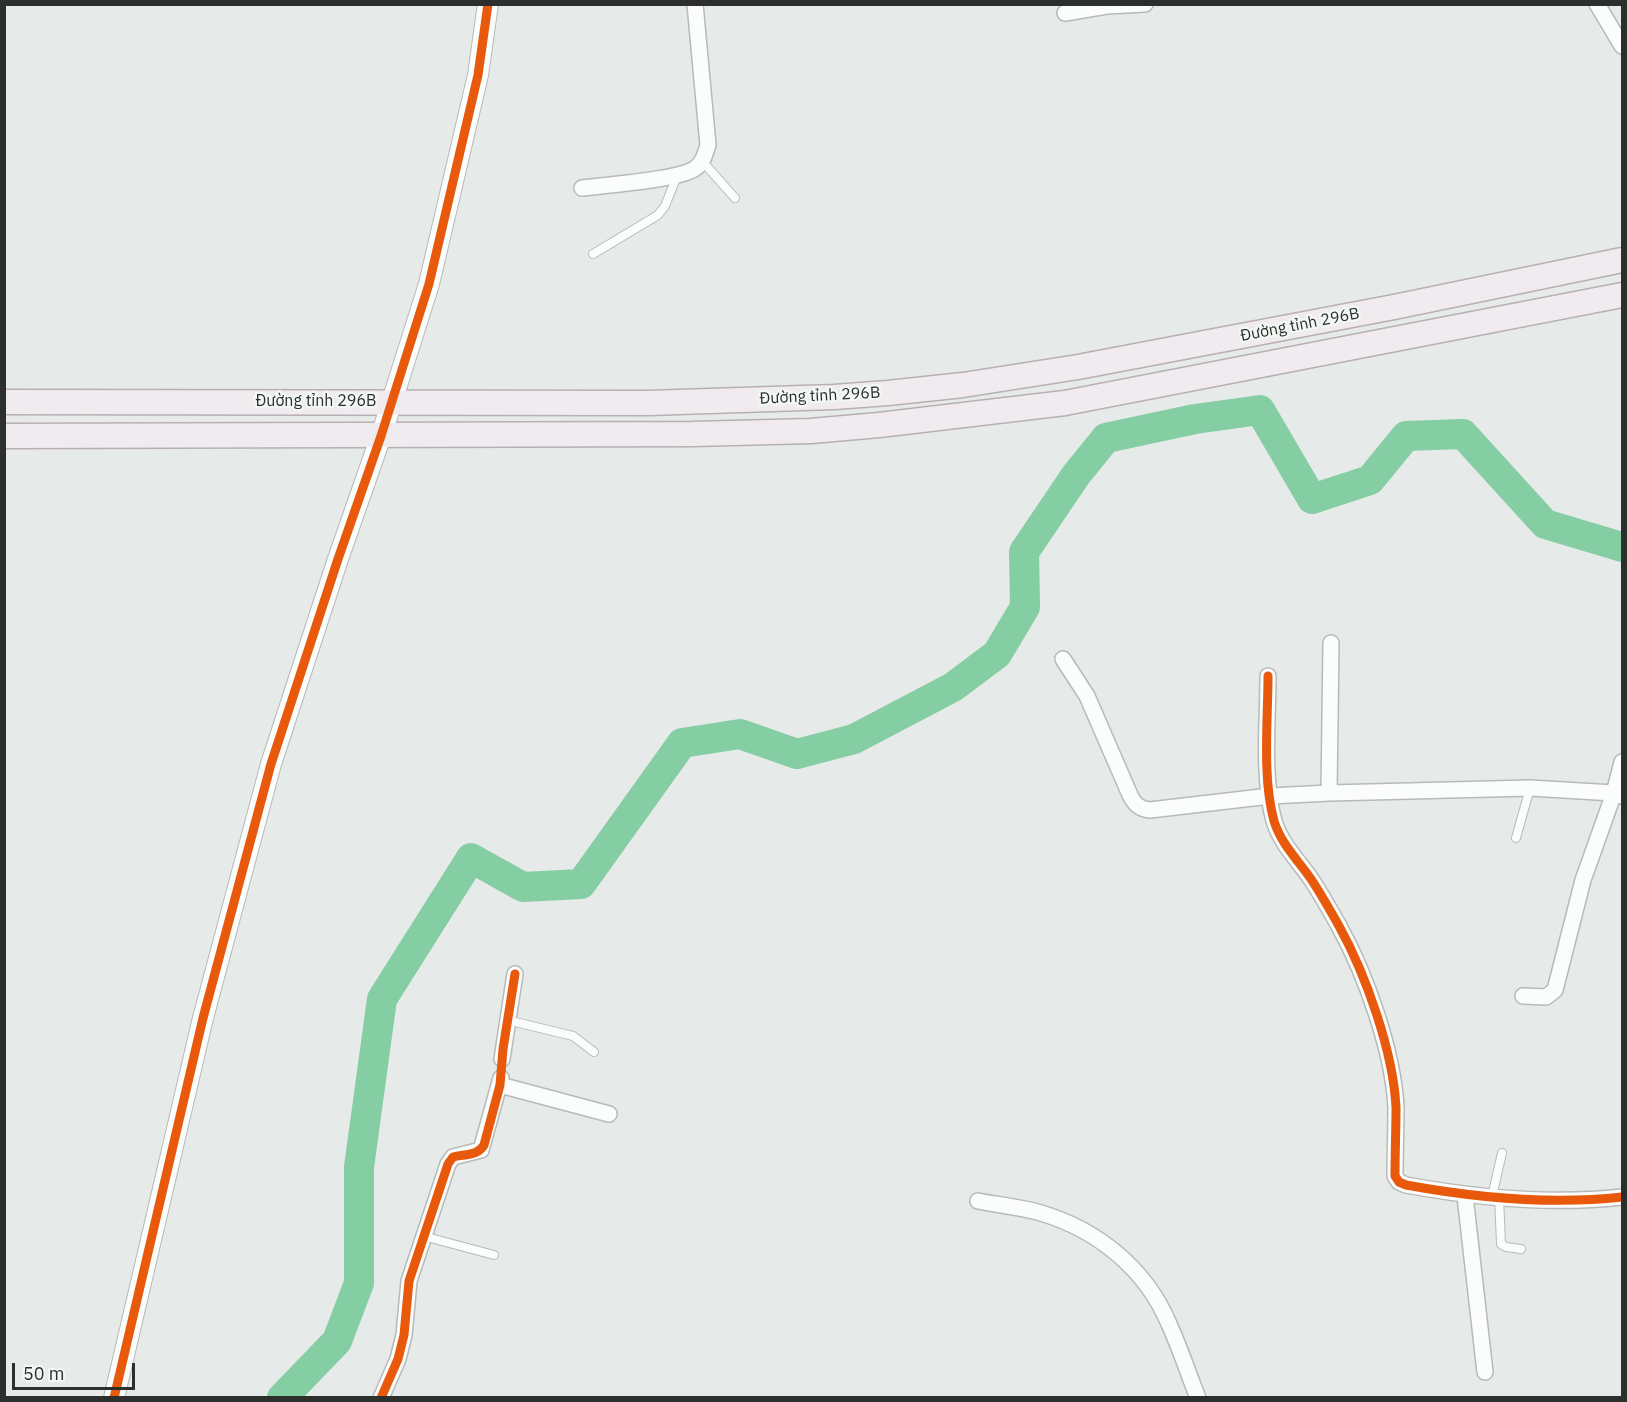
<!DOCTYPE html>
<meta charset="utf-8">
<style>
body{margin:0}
#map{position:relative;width:1627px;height:1402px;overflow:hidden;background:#e6eae8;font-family:"IBM Plex Sans",sans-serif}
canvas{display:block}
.frame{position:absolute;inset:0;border:6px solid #2d2f2d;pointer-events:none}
.scale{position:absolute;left:12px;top:1363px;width:123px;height:27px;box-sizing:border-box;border:3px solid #2d2f2d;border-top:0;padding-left:8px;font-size:18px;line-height:21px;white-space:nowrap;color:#2d2f2d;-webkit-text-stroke:4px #f2f9f4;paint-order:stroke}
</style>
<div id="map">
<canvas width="1627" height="1402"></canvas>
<div class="frame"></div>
<div class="scale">50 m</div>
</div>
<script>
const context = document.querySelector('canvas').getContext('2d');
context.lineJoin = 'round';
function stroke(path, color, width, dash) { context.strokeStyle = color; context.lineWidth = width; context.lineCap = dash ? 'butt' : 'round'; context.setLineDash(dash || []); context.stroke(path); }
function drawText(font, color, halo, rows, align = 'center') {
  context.font = font + ' "IBM Plex Sans",sans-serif'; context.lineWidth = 4.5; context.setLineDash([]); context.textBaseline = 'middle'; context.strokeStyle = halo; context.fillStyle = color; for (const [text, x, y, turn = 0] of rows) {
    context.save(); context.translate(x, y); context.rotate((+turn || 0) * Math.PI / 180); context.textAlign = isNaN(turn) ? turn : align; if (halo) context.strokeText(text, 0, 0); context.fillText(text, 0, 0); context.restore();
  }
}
stroke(new Path2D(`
 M 282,1398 L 337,1341 L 359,1283 L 359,1167 L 382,999 L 471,858 L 523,887 L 581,884 L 682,743 L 740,734 L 797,754 L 854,739 L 953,687 L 997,654 L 1025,607 L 1024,552 L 1076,475 L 1106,438 L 1195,419 L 1260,410 L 1312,499 L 1370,480 L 1406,436 L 1463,434 L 1545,524 L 1622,547`), '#85cda3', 30);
const service = new Path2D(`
 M 703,162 L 735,198
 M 593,254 L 658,215 L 665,206 L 677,176
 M 1516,838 L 1530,788
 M 507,1020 L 573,1036 L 594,1052
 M 1492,1197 L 1502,1153
 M 1499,1197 L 1501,1244 L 1506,1247 L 1521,1249
 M 423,1236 L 494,1255`);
const minor = new Path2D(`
 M 1597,4 L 1622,46
 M 1065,13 L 1107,6 L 1145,4
 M 582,188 C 606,185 677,180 694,169 C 703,164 705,154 708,145 L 695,4
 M 1063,659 L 1087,696 L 1130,795 C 1135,805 1140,809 1150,810 L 1270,796 L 1329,793 L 1530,788 L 1614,793 L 1622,796
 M 1268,676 C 1268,721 1262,777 1274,821 C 1281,844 1298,860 1311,879 C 1321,894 1330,910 1339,926 C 1366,975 1393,1051 1396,1107 C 1396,1130 1395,1153 1395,1176 L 1399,1182 L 1406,1185 C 1477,1198 1550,1205 1622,1197
 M 1329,793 L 1331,643
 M 1523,996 L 1546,997 L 1555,990 L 1583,880 L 1614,793 L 1622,762
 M 502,1059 L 515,974
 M 500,1085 L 609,1114
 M 1465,1196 L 1485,1372
 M 978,1201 C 998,1205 1021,1207 1041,1213 C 1098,1230 1146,1269 1169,1324 C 1180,1348 1188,1373 1198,1398
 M 381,1398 L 398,1359 L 404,1335 L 409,1281 L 448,1164 L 453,1157 L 481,1150 L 501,1078`);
const tertiary = new Path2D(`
 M 114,1398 L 203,1018 L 271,764 L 338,559 L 381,436 L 429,284 L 478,75 L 488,4`);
const primary = new Path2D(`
 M 4,402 L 648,403 L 834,397 L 888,393 L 963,385 L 1078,367 L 1394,307 L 1622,260
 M 4,436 L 693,434 L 811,431 L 879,425 L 1065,403 L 1622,295`);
stroke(service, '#b7bab8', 10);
stroke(minor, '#b7bab8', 18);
stroke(tertiary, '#b7bab8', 22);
stroke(primary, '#b8afb5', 27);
stroke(service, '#fbfcfc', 8);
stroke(minor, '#fbfcfc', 15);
stroke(tertiary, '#fbfcfc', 20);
stroke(primary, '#f0ebef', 24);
stroke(new Path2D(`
 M 1268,676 C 1268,721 1262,777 1274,821 C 1281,844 1298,860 1311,879 C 1321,894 1330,910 1339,926 C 1366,975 1393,1051 1396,1107 C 1396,1130 1395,1153 1395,1176 L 1399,1182 L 1406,1185 C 1477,1198 1550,1205 1622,1197
 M 114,1398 L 203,1018 L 271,764 L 338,559 L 381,436 L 429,284 L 478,75 L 488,4
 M 381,1398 L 398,1359 L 404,1335 L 409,1281 L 448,1164 L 453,1157 C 464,1154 478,1156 484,1145 L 500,1085 L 503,1049 L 515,974`), '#e8590c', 9);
drawText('16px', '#2d2f2d', '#f2f9f4', [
 ["Đường tỉnh 296B",1300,325,-11],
 ["Đường tỉnh 296B",820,396,-3],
 ["Đường tỉnh 296B",316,401]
]);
</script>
